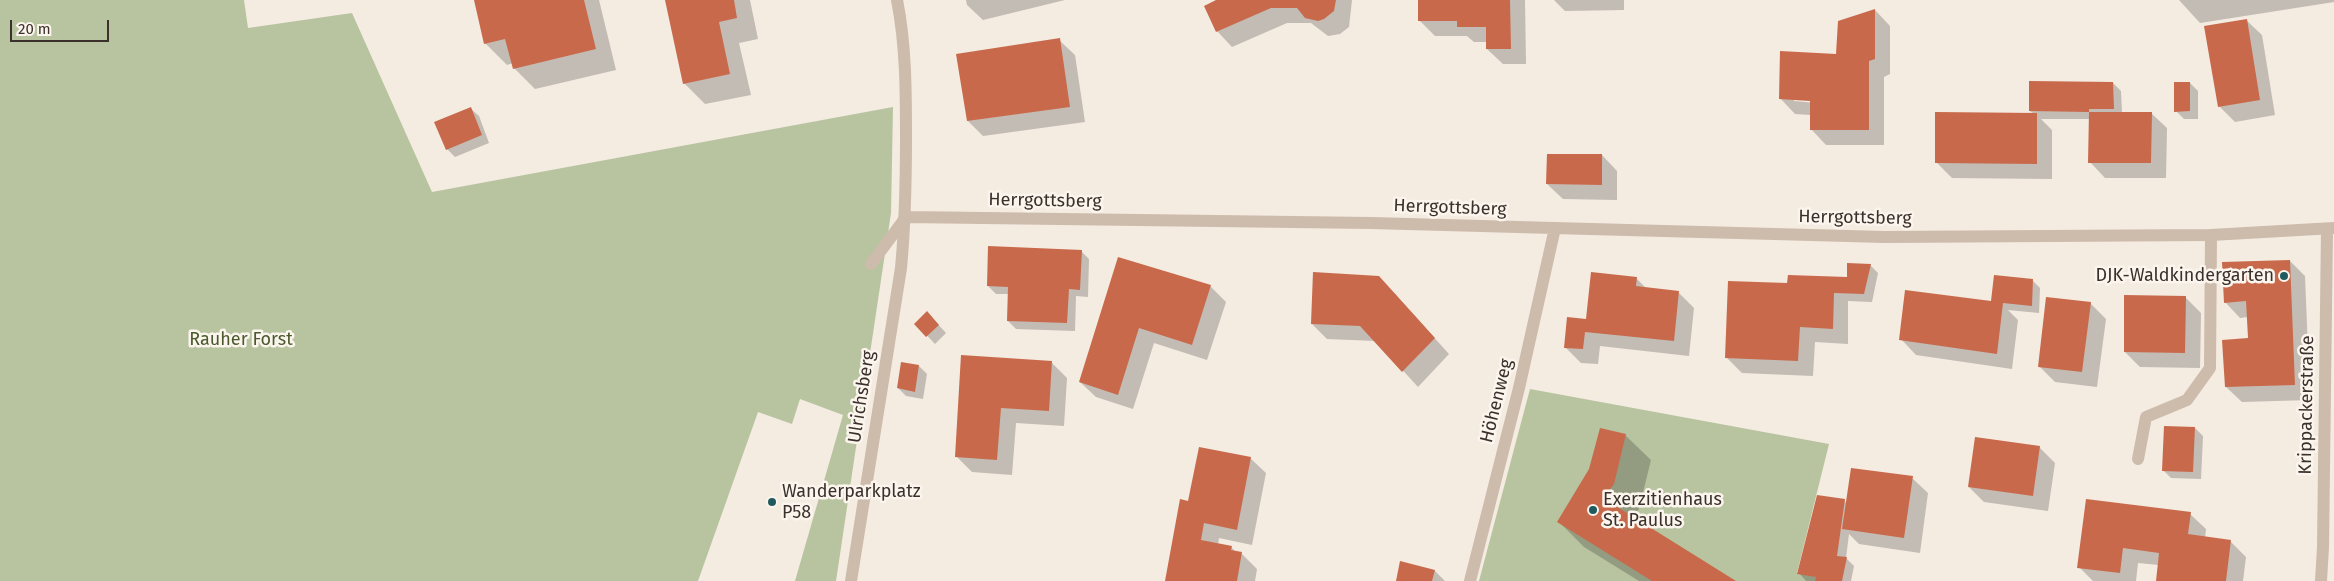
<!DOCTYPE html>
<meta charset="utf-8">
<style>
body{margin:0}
#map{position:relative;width:2334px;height:581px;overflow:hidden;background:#f4ebe1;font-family:"Fira Sans",sans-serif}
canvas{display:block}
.scale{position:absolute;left:10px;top:20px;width:99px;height:22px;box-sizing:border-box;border:2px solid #3b302b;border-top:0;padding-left:6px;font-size:15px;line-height:18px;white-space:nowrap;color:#3b302b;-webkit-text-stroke:4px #fbf5ee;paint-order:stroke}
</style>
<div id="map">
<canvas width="2334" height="581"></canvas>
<div class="scale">20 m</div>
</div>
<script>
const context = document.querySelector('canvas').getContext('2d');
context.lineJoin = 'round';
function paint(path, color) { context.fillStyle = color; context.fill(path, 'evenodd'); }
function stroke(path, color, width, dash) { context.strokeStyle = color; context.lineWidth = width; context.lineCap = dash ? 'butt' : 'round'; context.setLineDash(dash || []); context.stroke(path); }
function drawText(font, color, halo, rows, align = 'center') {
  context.font = font + ' "Fira Sans",sans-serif'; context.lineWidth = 5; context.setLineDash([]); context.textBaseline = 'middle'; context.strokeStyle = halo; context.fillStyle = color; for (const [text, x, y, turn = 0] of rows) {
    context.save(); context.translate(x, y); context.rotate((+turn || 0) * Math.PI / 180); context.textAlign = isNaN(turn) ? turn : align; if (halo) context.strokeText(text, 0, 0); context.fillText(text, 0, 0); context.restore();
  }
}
paint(new Path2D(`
 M 0,0 L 244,0 L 248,28 L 352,13 L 432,192 L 893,107 L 891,213 L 836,581 L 795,581 L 843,415 L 800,399 L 792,424 L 758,412 L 698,581 L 0,581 Z
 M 1530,389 L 1829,444 L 1797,573 L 1839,581 L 1479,581 Z`), '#b8c4a0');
paint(new Path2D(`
 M 475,0 L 599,0 L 616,70 L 535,89 L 514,68 L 513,63 L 507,65 L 485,43 Z
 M 667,0 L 750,0 L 758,39 L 739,43 L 751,95 L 705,104 L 684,83 Z
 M 966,0 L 1065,0 L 983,20 L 967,5 Z
 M 1219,0 L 1352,0 L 1349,27 L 1340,34 L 1328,36 L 1311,23 L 1287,23 L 1232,47 L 1217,31 Z
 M 1419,0 L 1525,0 L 1526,64 L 1503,64 L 1487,49 L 1487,42 L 1474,42 L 1467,36 L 1435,36 L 1419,20 Z
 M 1554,0 L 1624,0 L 1624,10 L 1565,11 Z
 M 2179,0 L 2334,0 L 2334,2 L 2200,23 Z
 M 1875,10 L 1890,26 L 1890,74 L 1884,77 L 1884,145 L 1826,145 L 1811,129 L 1811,115 L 1795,114 L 1780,98 L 1837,55 ZM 1794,99 L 1816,101 L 1816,103 L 1794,101 Z
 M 2246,20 L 2262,35 L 2275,115 L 2235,122 L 2219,106 Z
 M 1059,40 L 1075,55 L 1085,122 L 983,136 L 968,121 Z
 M 2113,83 L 2121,91 L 2122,113 L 2151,113 L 2167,128 L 2166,178 L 2105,178 L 2090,162 L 2090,119 L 2041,119 L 2052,130 L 2052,179 L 1952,178 L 1936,162 L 2034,114 L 2030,111 Z
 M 2190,83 L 2198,91 L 2198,119 L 2184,119 L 2176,111 Z
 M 471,109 L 479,116 L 489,143 L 455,157 L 447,149 Z
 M 1602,155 L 1617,171 L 1617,200 L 1563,199 L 1547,184 Z
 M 1081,251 L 1089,259 L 1088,297 L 1076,296 L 1075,331 L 1016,329 L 1008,321 L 1009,294 L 996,294 L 988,286 Z
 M 1119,258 L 1210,286 L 1226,302 L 1207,360 L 1154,343 L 1133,409 L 1096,397 L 1080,382 Z
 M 2290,261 L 2305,276 L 2310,400 L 2242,402 L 2226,387 L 2250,339 L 2248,317 L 2240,318 L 2225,302 Z
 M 1870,265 L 1878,273 L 1872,302 L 1848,301 L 1848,344 L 1815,342 L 1813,376 L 1742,373 L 1727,358 L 1788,285 L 1849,278 Z
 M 1636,278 L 1647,289 L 1678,292 L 1694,308 L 1689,356 L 1600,346 L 1598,364 L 1581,363 L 1565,347 L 1587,320 Z
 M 2032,280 L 2040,288 L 2039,313 L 2008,310 L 2018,320 L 2012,369 L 1916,355 L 1901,339 L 1995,303 Z
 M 1394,293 L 1449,354 L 1418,387 L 1376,341 L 1327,339 L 1312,324 Z
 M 2185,297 L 2201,313 L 2200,368 L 2140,367 L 2125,352 Z
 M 2090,303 L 2106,319 L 2097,387 L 2055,382 L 2039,366 Z
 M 935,321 L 946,333 L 935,344 L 916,324 Z
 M 963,356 L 1051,362 L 1067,378 L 1064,426 L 1016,423 L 1012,475 L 972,472 L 956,456 Z
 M 919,366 L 927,374 L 923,399 L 906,396 L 898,388 Z
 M 2195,428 L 2203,436 L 2201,479 L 2171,478 L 2163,470 Z
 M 1625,435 L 1651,460 L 1639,509 L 1632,518 L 1733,581 L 1639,581 L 1584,547 L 1559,522 Z
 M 2039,447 L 2055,463 L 2048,511 L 1984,502 L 1969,487 Z
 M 1250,458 L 1266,473 L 1252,545 L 1219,538 L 1218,545 L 1231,547 L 1236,552 L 1242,554 L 1257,569 L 1255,581 L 1166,581 L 1189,502 Z
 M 1912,478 L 1928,493 L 1920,553 L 1859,544 L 1849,534 L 1846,558 L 1854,566 L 1851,581 L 1806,581 L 1799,573 L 1844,500 L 1847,504 Z
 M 2190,514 L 2206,529 L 2205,538 L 2231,542 L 2246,557 L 2243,581 L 2158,581 L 2159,565 L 2138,563 L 2136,581 L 2093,581 L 2079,567 Z
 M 1435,571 L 1445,581 L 1397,581 Z`), '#0003');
paint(new Path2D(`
 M 474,0 L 584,0 L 596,49 L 513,69 L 505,39 L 484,44 Z
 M 665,0 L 734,0 L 737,18 L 719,22 L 730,74 L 683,84 Z
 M 1216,0 L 1336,0 L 1334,11 L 1324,19 L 1318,21 L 1305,18 L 1297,8 L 1271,8 L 1216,32 L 1204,6 Z
 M 1418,0 L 1510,0 L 1511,49 L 1486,49 L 1486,27 L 1457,27 L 1457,21 L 1418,21 Z
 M 1875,9 L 1875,59 L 1869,61 L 1869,130 L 1810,130 L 1810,101 L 1779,99 L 1780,51 L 1836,54 L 1838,21 Z
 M 2247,19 L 2260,100 L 2218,107 L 2204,26 Z
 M 1060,38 L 1070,107 L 967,121 L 956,54 Z
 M 2029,81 L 2113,82 L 2114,109 L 2089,109 L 2089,112 L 2152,112 L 2151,163 L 2088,163 L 2089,112 L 2029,111 Z
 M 2174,82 L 2190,82 L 2190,111 L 2174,112 Z
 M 471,107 L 482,135 L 446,150 L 434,122 Z
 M 1935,112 L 2037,113 L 2037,164 L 1935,163 Z
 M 1547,154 L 1602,154 L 1602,185 L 1546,184 Z
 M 988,246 L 1082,250 L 1080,290 L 1069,289 L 1067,323 L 1007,321 L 1008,287 L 987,286 Z
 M 1118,257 L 1211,285 L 1192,345 L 1139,328 L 1118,395 L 1079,382 Z
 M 2290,260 L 2295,385 L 2225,387 L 2222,340 L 2248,338 L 2246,301 L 2224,303 L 2222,262 Z
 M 1847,263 L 1871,264 L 1864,294 L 1834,293 L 1833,329 L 1800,327 L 1798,361 L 1725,358 L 1728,281 L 1787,283 L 1788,275 L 1847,277 Z
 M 1313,272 L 1379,276 L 1435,338 L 1402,372 L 1360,326 L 1311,324 Z
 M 1591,272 L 1637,277 L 1636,286 L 1679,291 L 1674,341 L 1585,332 L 1583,349 L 1564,348 L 1567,317 L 1586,319 Z
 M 1994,275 L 2033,279 L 2032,306 L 2003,303 L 1997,354 L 1899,340 L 1905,290 L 1991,301 Z
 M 2124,295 L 2186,296 L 2185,353 L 2124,352 Z
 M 2046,297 L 2091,302 L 2082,372 L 2038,367 Z
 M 927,311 L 939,325 L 926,337 L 914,324 Z
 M 961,355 L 1052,361 L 1049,411 L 1001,408 L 997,460 L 955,457 Z
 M 901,362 L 919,365 L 915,392 L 897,388 Z
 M 2164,426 L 2195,427 L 2193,472 L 2162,471 Z
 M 1600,428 L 1626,434 L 1614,484 L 1603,498 L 1736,581 L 1652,581 L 1557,522 L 1589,469 Z
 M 1975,437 L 2040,446 L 2033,496 L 1968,487 Z
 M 1199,447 L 1251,457 L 1237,530 L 1204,523 L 1201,540 L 1232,546 L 1231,550 L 1242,552 L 1237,581 L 1165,581 L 1180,499 L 1188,501 Z
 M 1851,468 L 1913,476 L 1904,538 L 1842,529 Z
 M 1817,495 L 1845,499 L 1837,556 L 1847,557 L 1842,581 L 1815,581 L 1816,577 L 1797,574 Z
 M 2086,499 L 2191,512 L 2188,534 L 2231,540 L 2226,581 L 2156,581 L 2159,553 L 2123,548 L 2120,573 L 2077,568 Z
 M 1400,561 L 1435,570 L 1432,581 L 1396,581 Z`), '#c8694b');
stroke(new Path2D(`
 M 871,264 L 906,217
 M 2138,459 L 2146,417 L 2187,400 L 2210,368 L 2211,235`), '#cdbbac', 12);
stroke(new Path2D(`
 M 906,217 L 1371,223 L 1884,237 L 2211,235 L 2334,228
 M 851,581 L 901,268 C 905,225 906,182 906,138 C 906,92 906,45 897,0
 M 1470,581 L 1519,388 L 1555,228
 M 2321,581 L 2323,547 L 2327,229`), '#cdbbac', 12);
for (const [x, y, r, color] of [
 [2284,276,5,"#1f5a5e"],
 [772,502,5,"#1f5a5e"],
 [1593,510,5,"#1f5a5e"]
]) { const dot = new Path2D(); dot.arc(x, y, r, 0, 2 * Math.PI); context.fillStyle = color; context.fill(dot); stroke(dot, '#fbf5ee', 2); }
drawText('18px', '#3b302b', '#fbf5ee', [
 ["Herrgottsberg",1045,201,1],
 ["Herrgottsberg",1450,208,2],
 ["Herrgottsberg",1855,218,1],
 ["Ulrichsberg",862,397,-81],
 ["Höhenweg",1497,401,-76],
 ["Krippackerstraße",2307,405,-89]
]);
drawText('18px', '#3b302b', '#fbf5ee', [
 ["DJK-Waldkindergarten",2274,276,"right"],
 ["Wanderparkplatz",782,492],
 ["P58",782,513],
 ["Exerzitienhaus",1603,500],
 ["St. Paulus",1603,521]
], 'left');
drawText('18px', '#4a5a2e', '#fbf5ee', [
 ["Rauher Forst",241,340]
]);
</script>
